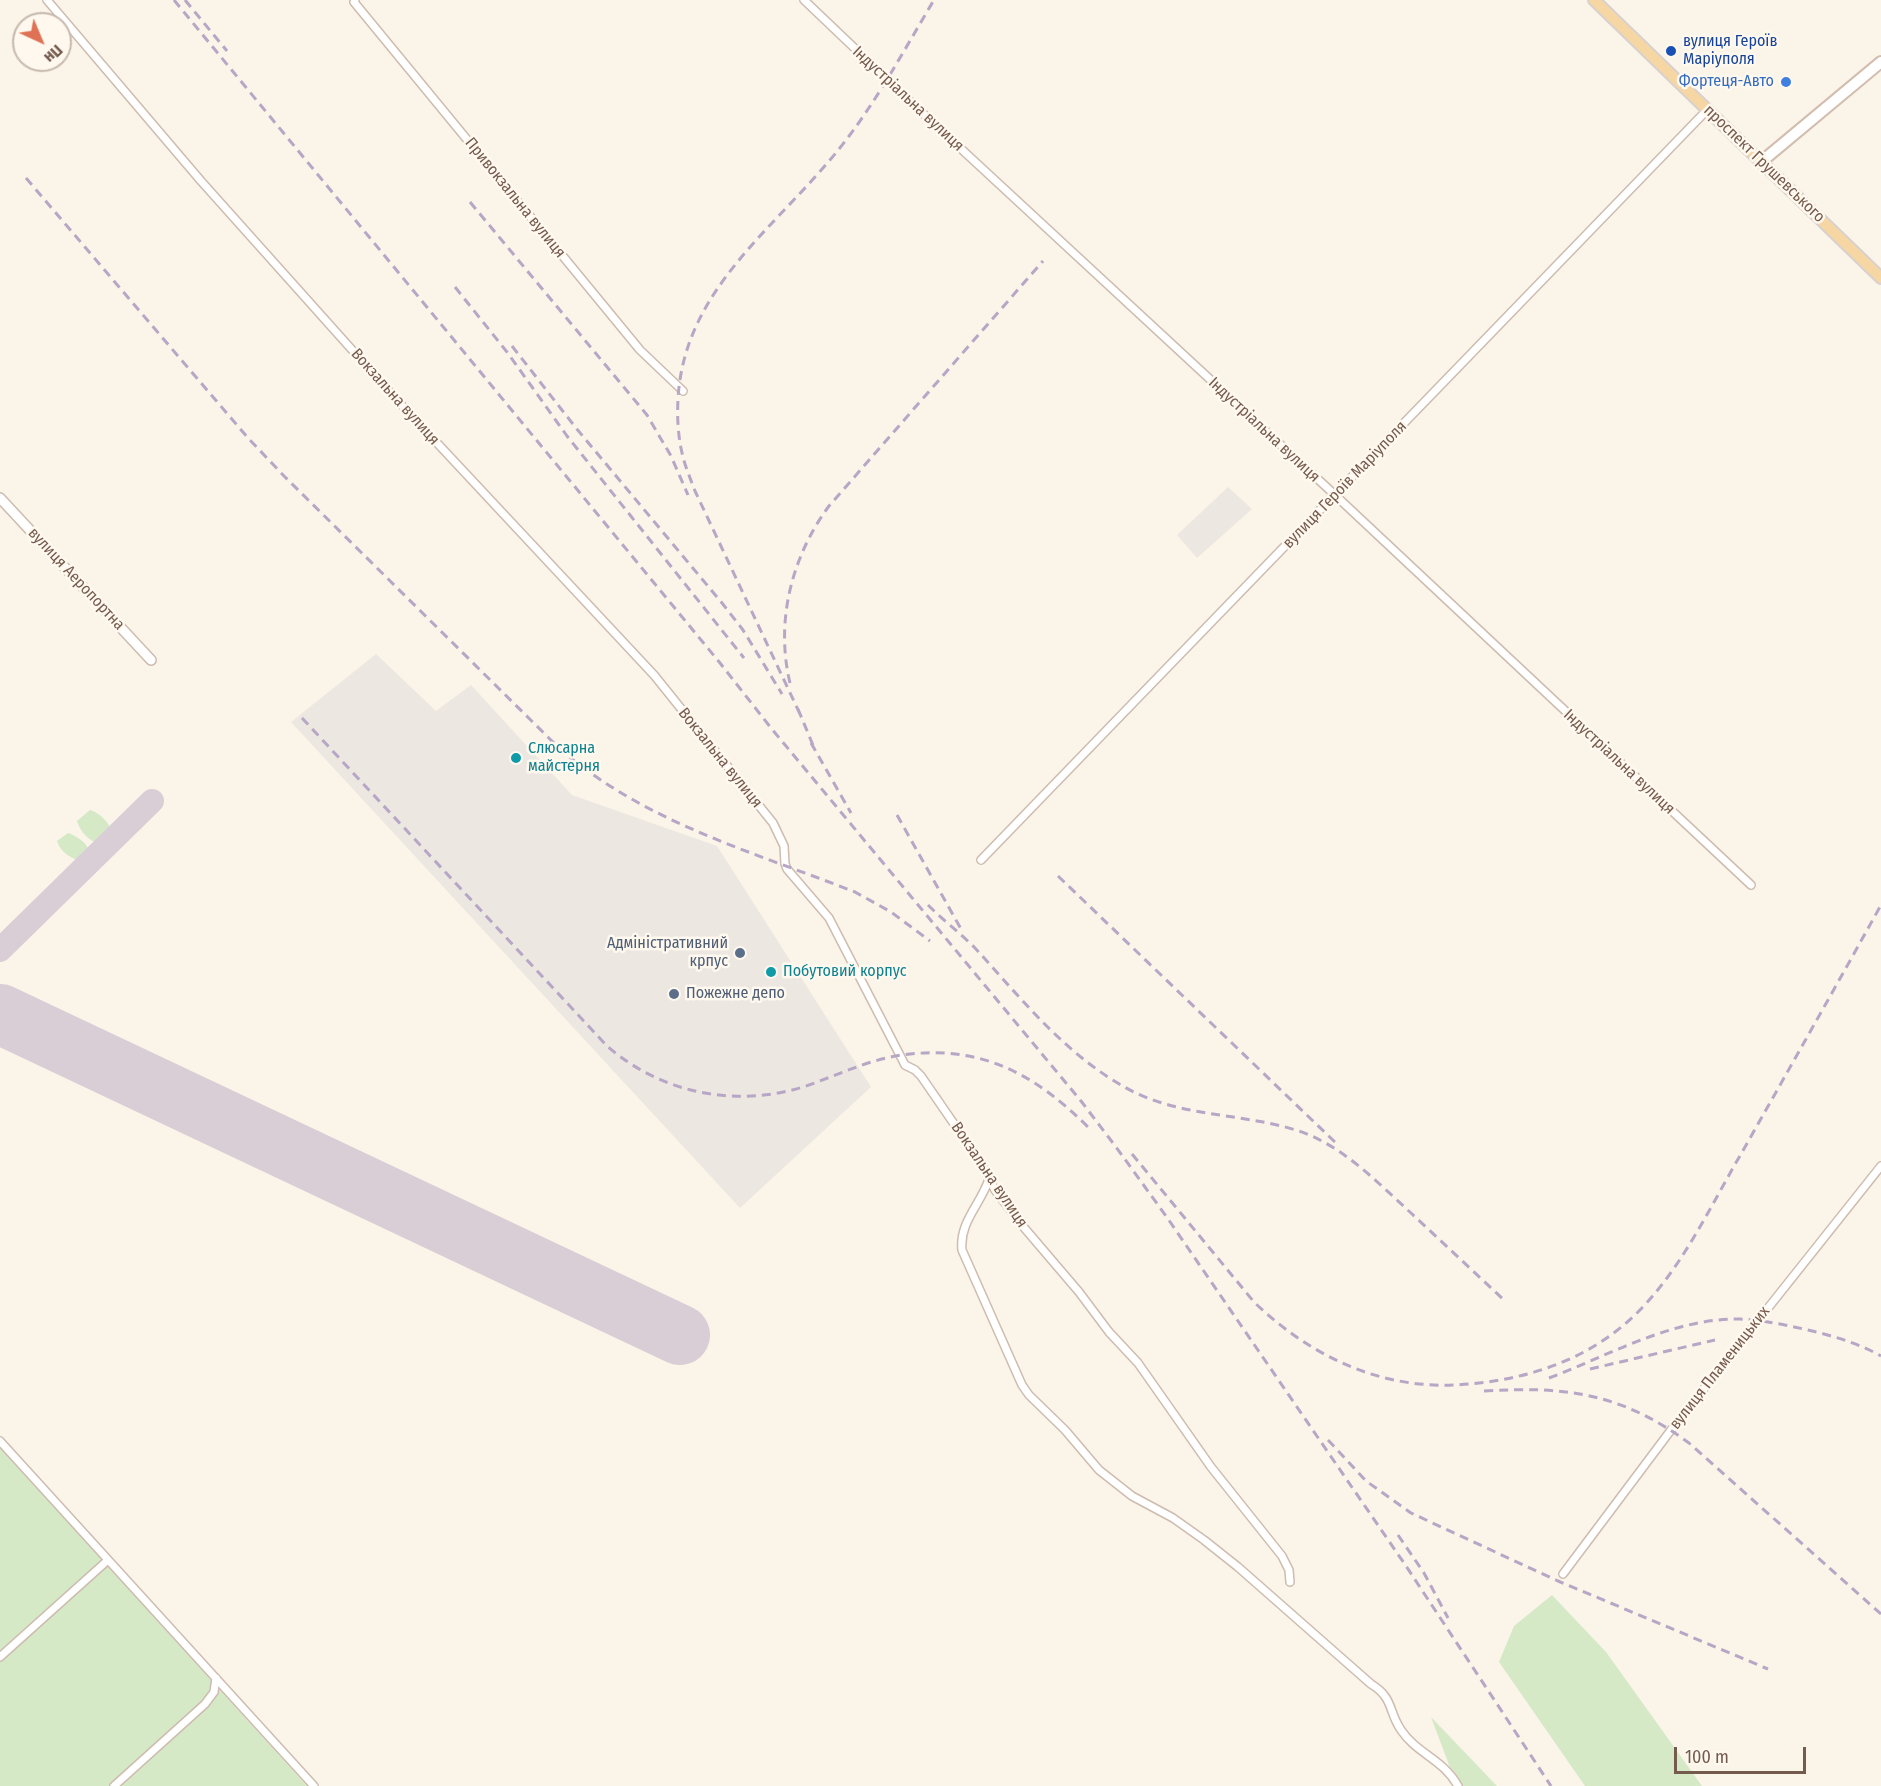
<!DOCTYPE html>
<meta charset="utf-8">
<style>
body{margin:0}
#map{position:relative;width:1881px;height:1786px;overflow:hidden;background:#fbf4e8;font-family:"Fira Sans Condensed",sans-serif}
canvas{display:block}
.north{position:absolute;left:12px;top:12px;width:60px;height:60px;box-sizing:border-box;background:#fef8ef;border:2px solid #c7b9ae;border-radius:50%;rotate:136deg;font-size:16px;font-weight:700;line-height:24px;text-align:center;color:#755b4d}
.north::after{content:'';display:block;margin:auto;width:21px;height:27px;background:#df7254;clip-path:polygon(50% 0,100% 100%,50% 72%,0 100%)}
.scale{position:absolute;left:1674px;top:1747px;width:132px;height:27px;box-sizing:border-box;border:3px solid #755b4d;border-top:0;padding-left:8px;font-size:18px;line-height:21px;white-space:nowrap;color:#755b4d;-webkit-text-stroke:4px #fef8ef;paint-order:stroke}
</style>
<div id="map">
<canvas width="1881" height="1786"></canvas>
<div class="north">Пн</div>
<div class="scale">100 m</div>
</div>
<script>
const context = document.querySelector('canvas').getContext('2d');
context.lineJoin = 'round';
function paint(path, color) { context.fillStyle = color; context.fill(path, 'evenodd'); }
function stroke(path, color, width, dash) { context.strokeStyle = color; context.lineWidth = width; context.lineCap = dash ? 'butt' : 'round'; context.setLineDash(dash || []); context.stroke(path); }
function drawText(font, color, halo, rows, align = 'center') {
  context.font = font + ' "Fira Sans Condensed",sans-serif'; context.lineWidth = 5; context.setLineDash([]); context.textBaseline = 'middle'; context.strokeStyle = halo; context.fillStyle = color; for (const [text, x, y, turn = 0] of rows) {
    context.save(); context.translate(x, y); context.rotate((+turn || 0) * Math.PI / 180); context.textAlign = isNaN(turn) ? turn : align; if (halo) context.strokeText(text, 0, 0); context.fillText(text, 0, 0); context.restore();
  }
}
paint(new Path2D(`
 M 1228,487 L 1252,509 L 1197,558 L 1177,535 Z
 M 376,654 L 436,711 L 471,685 L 572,795 L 717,846 L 871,1087 L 740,1208 L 291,722 Z`), '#ece7e1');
paint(new Path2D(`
 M 90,810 C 100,813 107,821 112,830 L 108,837 L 100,844 C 89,841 80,832 77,821 Z
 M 68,833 C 77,836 87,843 90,852 L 86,859 L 81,862 C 70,857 61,853 57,841 Z
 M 0,1447 L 307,1786 L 0,1786 Z
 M 1552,1595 L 1606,1652 L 1702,1786 L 1585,1786 L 1499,1662 L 1514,1626 Z
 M 1431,1717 L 1497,1786 L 1457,1786 Z`), '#d5e9c7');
stroke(new Path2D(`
 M 0,950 L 152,801`), '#d9cdd6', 24);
stroke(new Path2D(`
 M 0,1014 L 680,1335`), '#d9cdd6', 60);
const minor = new Path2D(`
 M 47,0 L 201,181 L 396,399 L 654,675 L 773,823 L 784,846 L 785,864 L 787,869 L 829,918 L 905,1065 L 915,1070 L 921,1076 L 981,1163 L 995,1190 L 1021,1224 L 1079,1292 L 1109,1332 L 1138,1363 L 1211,1467 L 1282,1556 L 1289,1570 L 1290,1582
 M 355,0 L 354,2 L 640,350 L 683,391
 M 804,0 L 931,121 L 1335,495 L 1751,885
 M 981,860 L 1708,109
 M 989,1179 C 981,1204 959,1222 962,1250 L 1022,1385 L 1029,1395 L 1065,1430 L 1099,1470 L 1132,1496 L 1173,1518 L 1204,1540 L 1238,1567 L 1371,1684 C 1394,1698 1388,1711 1401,1730 C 1417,1754 1443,1759 1458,1786
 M 0,1441 L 314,1786
 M 1563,1574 L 1671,1430 L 1881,1166
 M 0,1657 L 108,1560
 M 114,1786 L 205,1704 L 214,1692 L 216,1678`);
const tertiary = new Path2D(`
 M 0,498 L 151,660`);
const secondary = new Path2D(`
 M 1761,162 L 1881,62`);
const primary = new Path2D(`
 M 1594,0 L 1881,278`);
stroke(minor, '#cdbcaf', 10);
stroke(tertiary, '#cdbcaf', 12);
stroke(secondary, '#d2beaf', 14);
stroke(primary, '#d8d1cd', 14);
stroke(minor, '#fff', 7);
stroke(tertiary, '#fff', 9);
stroke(secondary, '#fff', 10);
stroke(primary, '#f6d7a4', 10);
stroke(new Path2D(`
 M 174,0 L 720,663 L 771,728 L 1081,1101 L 1116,1147 L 1166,1216 L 1406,1566 L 1551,1786
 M 185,0 L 227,51
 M 26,178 L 248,438 L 284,476 L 560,749 C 646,823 751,851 855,892 L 891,912 L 930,941
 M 470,202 L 647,415 L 671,456 L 688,495
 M 455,287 L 507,352 L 567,436 L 744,658
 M 512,346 L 576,428 L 722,603 L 743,630 L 782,694
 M 790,683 C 775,621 792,556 829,506 L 1043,261
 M 798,709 L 815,750
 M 800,714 L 695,491 C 691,480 686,469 683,457 C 678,438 677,418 678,399 C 684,289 776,228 839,149 C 876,103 904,50 934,0
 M 302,718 L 607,1046 C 661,1093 734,1108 803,1087 C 836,1076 867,1060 902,1055 C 981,1044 1035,1074 1089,1128
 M 811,743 L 851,813
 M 897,815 L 961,929
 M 1058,876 L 1337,1144
 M 928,905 C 943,920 960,933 975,948 C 1019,996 1060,1048 1116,1082 C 1174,1119 1237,1111 1299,1131 C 1343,1146 1377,1182 1411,1213 C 1442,1242 1473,1271 1504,1300
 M 1132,1154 L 1254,1302 C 1308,1354 1376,1388 1453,1385 C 1521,1382 1588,1362 1638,1312 C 1682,1268 1710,1207 1741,1154 C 1788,1071 1835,988 1881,905
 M 1590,1369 L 1715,1340
 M 1549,1378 C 1610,1355 1673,1318 1740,1319 C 1763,1320 1786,1325 1808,1330 C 1833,1336 1858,1343 1881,1356
 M 1484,1391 C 1566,1386 1621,1393 1689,1443 L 1881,1614
 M 1328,1440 L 1366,1481 L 1411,1513 L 1558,1581 L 1768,1669
 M 1398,1535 L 1424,1573 L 1448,1618`), '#b7a6c5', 3, [9, 6]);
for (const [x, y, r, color] of [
 [1671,51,6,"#1a4fb4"],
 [1786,82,6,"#3f7fe0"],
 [516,758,6,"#0f9aa8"],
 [740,953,6,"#5c6f8a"],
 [771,972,6,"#0f9aa8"],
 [674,994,6,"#5c6f8a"]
]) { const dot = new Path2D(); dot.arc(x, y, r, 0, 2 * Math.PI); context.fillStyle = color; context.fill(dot); stroke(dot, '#fef8ef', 2); }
drawText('16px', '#164399', '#fef8ef', [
 ["вулиця Героїв",1683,42],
 ["Маріуполя",1683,60]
], 'left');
drawText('16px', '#366cbe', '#fef8ef', [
 ["Фортеця-Авто",1774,82]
], 'right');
drawText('16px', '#755b4d', '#fef8ef', [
 ["Індустріальна вулиця",908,99,43],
 ["проспект Грушевського",1764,164,44],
 ["Привокзальна вулиця",515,198,51],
 ["Вокзальна вулиця",395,397,48],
 ["Індустріальна вулиця",1264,430,43],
 ["вулиця Героїв Маріуполя",1345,485,-46],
 ["вулиця Аеропортна",76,579,47],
 ["Вокзальна вулиця",720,758,51],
 ["Індустріальна вулиця",1619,762,43],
 ["Вокзальна вулиця",989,1175,56],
 ["вулиця Пламеницьких",1720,1368,-52]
]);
drawText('16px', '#0d838f', '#fef8ef', [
 ["Слюсарна",528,749],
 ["майстерня",528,767],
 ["Побутовий корпус",783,972]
], 'left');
drawText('16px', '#4e5e75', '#fef8ef', [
 ["Адміністративний",728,944],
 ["крпус",728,962],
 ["Пожежне депо",686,994,"left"]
], 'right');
</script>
